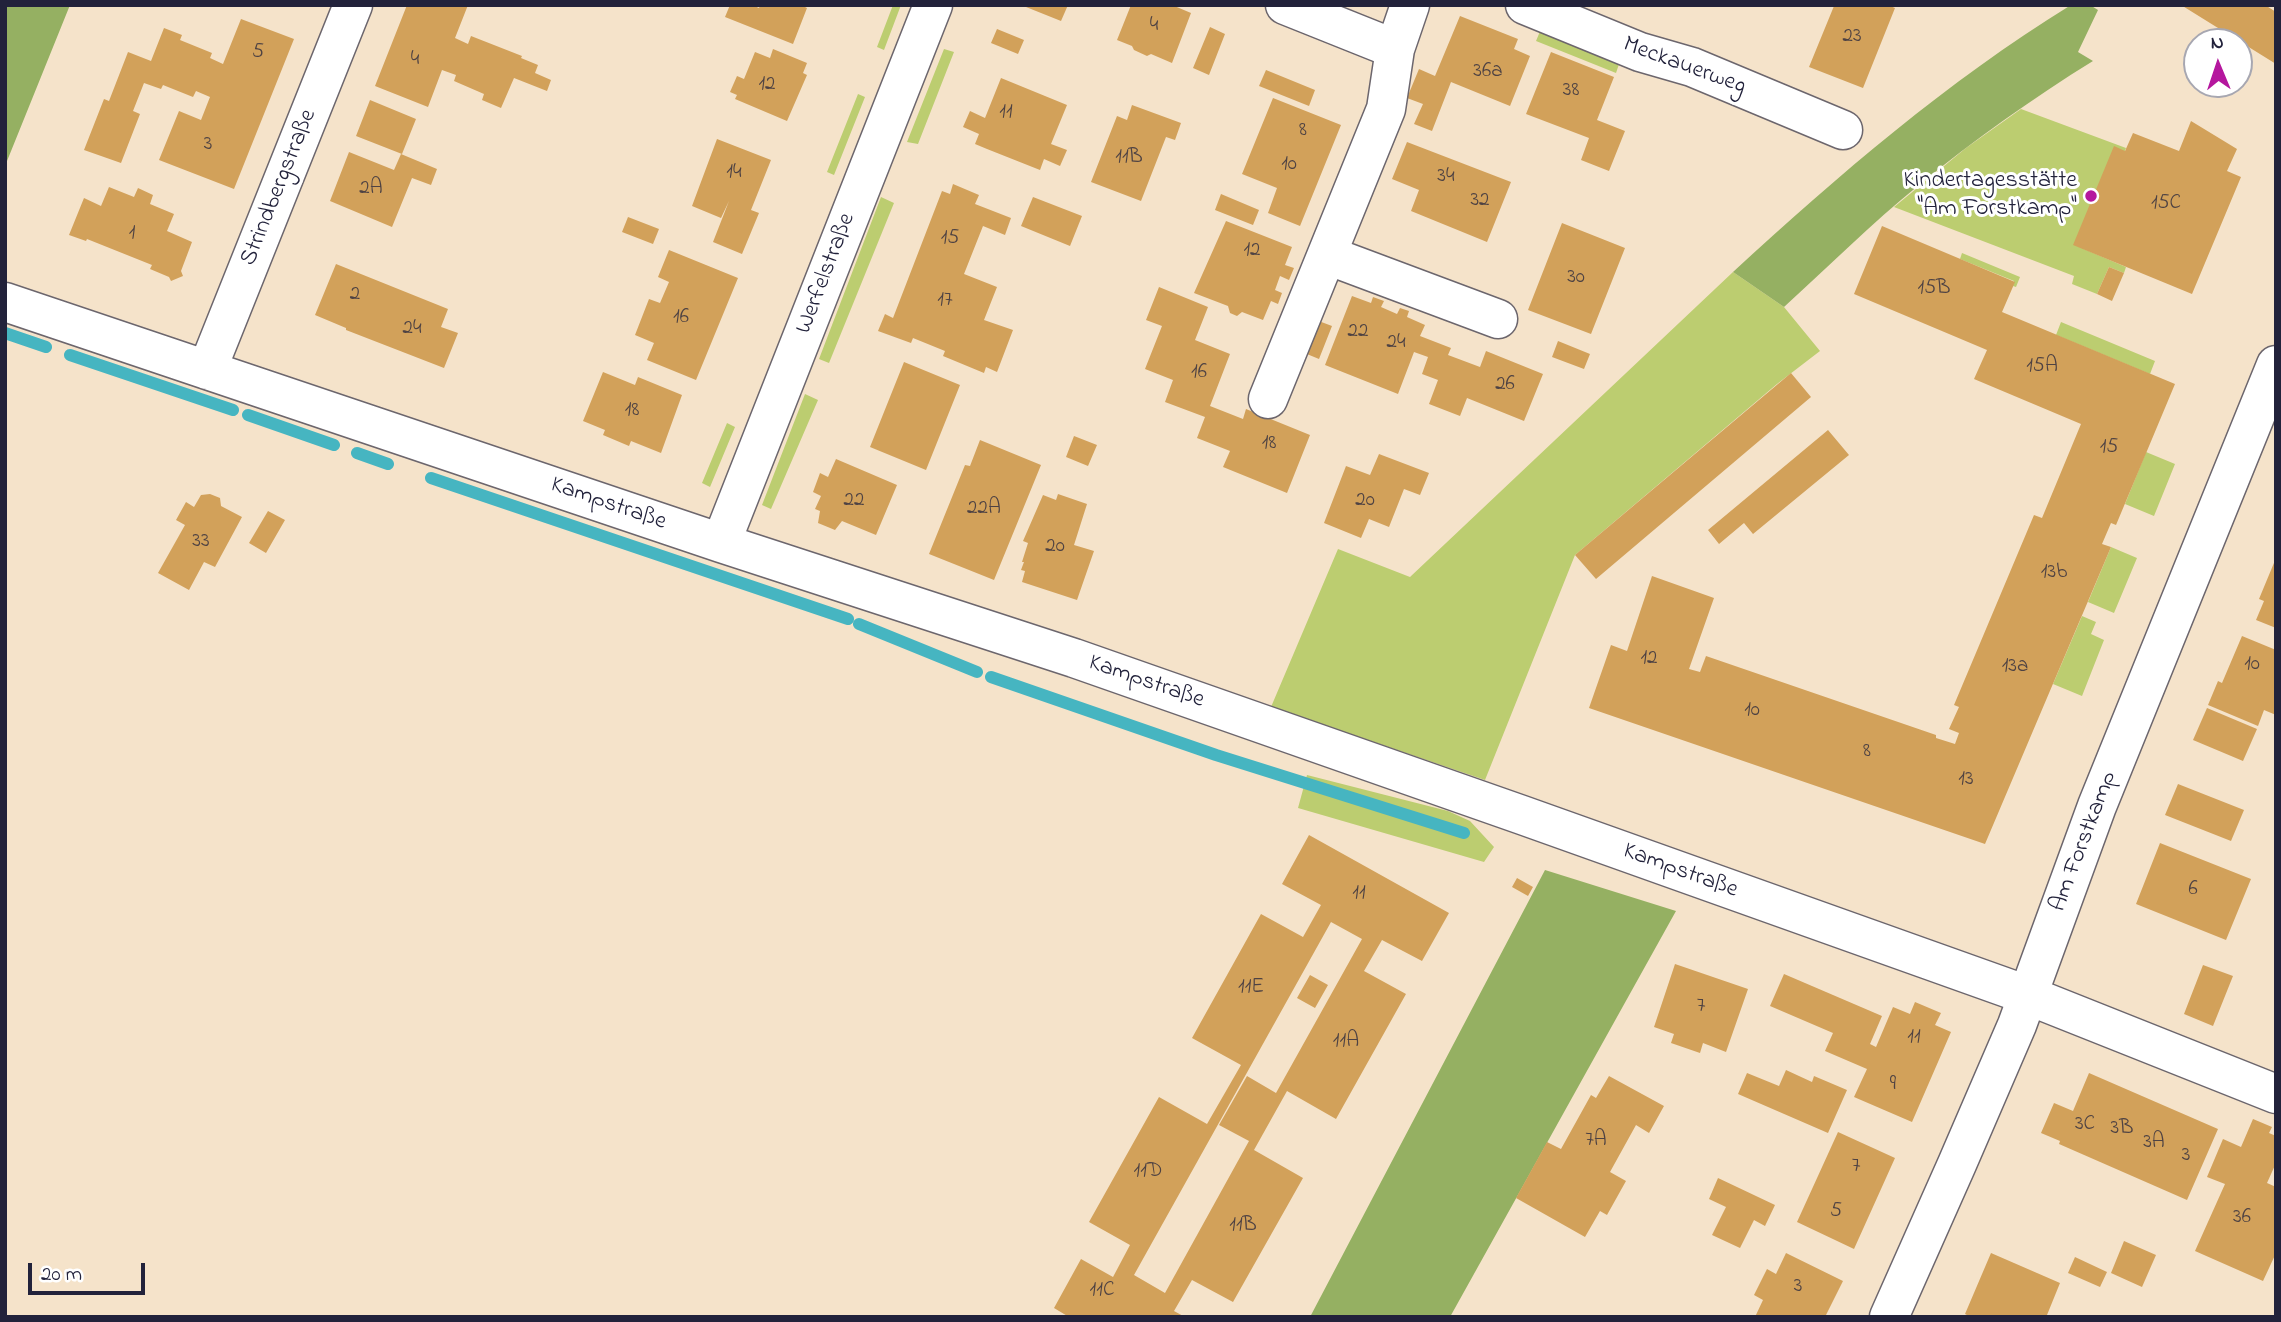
<!DOCTYPE html>
<meta charset="utf-8">
<style>
body{margin:0}
#map{position:relative;width:2281px;height:1322px;overflow:hidden;background:#f5e3ca;font-family:"Indie Flower",sans-serif}
canvas{display:block}
.frame{position:absolute;inset:0;border:7px solid #22223b;pointer-events:none}
.north{position:absolute;left:2183px;top:28px;width:70px;height:70px;box-sizing:border-box;background:#fff;border:2px solid #a7a7b1;border-radius:50%;rotate:358deg;font-size:19px;font-weight:700;line-height:28px;text-align:center;color:#22223b}
.north::after{content:'';display:block;margin:auto;width:24px;height:32px;background:#b5179e;clip-path:polygon(50% 0,100% 100%,50% 72%,0 100%)}
.scale{position:absolute;left:28px;top:1263px;width:117px;height:32px;box-sizing:border-box;border:4px solid #22223b;border-top:0;padding-left:9px;font-size:21px;line-height:24px;white-space:nowrap;color:#22223b;-webkit-text-stroke:5px #fff;paint-order:stroke}
</style>
<div id="map">
<canvas width="2281" height="1322"></canvas>
<div class="frame"></div>
<div class="north">N</div>
<div class="scale">20 m</div>
</div>
<script>
const context = document.querySelector('canvas').getContext('2d');
context.lineJoin = 'round';
function paint(path, color) { context.fillStyle = color; context.fill(path, 'evenodd'); }
function stroke(path, color, width, dash) { context.strokeStyle = color; context.lineWidth = width; context.lineCap = dash ? 'butt' : 'round'; context.setLineDash(dash || []); context.stroke(path); }
function drawText(font, color, halo, rows, align = 'center') {
  context.font = font + ' "Indie Flower",sans-serif'; context.lineWidth = 6; context.setLineDash([]); context.textBaseline = 'middle'; context.strokeStyle = halo; context.fillStyle = color; for (const [text, x, y, turn = 0] of rows) {
    context.save(); context.translate(x, y); context.rotate((+turn || 0) * Math.PI / 180); context.textAlign = isNaN(turn) ? turn : align; if (halo) context.strokeText(text, 0, 0); context.fillText(text, 0, 0); context.restore();
  }
}
paint(new Path2D(`
 M 893,5 L 901,5 L 884,50 L 877,47 Z
 M 1541,29 L 1620,61 L 1616,73 L 1536,41 Z
 M 944,49 L 954,52 L 918,144 L 907,142 Z
 M 858,94 L 865,97 L 834,175 L 827,172 Z
 M 2021,109 L 2126,148 L 2084,249 L 2126,267 L 2124,273 L 2109,267 L 2097,294 L 2072,284 L 2074,276 L 1894,207 L 1966,148 Z
 M 881,197 L 894,203 L 829,363 L 819,359 Z
 M 1962,253 L 2020,277 L 2016,287 L 2013,286 L 2014,281 L 1960,259 Z
 M 1733,272 L 1784,307 L 1820,351 L 1777,384 L 1575,555 L 1485,780 L 1271,707 L 1338,549 L 1410,577 Z
 M 2061,322 L 2155,361 L 2150,374 L 2056,335 Z
 M 805,394 L 818,400 L 771,509 L 762,505 Z
 M 727,423 L 735,427 L 710,487 L 702,483 Z
 M 2146,452 L 2175,464 L 2154,516 L 2125,504 Z
 M 2111,547 L 2137,558 L 2114,613 L 2088,602 Z
 M 2082,616 L 2096,622 L 2091,634 L 2104,640 L 2082,696 L 2053,684 Z
 M 1307,775 L 1448,811 L 1470,821 L 1494,847 L 1484,862 L 1298,808 Z`), '#bccd70');
paint(new Path2D(`
 M 5,5 L 70,5 L 5,166 Z
 M 2071,5 L 2090,5 L 2098,10 L 2078,52 L 2093,61 C 2033,98 1974,140 1919,185 C 1872,223 1829,266 1784,307 L 1733,272 C 1841,173 1945,83 2071,5 Z
 M 1545,870 L 1676,911 L 1450,1317 L 1310,1317 Z`), '#95b062');
stroke(new Path2D(`
 M 5,333 L 46,347
 M 70,355 L 233,410
 M 248,415 L 334,445
 M 357,453 L 388,464
 M 431,478 L 848,619
 M 859,624 L 977,672
 M 991,677 L 1216,755 L 1464,833`), '#46b5c1', 12);
paint(new Path2D(`
 M 407,5 L 468,5 L 455,38 L 468,44 L 471,36 L 522,56 L 521,58 L 538,65 L 535,73 L 551,80 L 547,91 L 514,78 L 501,108 L 482,100 L 484,94 L 454,81 L 456,75 L 442,70 L 428,107 L 375,86 Z
 M 730,5 L 752,5 L 759,8 L 760,5 L 801,5 L 807,8 L 793,44 L 725,17 Z
 M 1021,5 L 1068,5 L 1061,21 Z
 M 1131,5 L 1172,5 L 1191,13 L 1172,63 L 1151,54 L 1147,56 L 1134,50 L 1132,46 L 1117,40 Z
 M 1837,5 L 1888,5 L 1895,8 L 1863,88 L 1809,67 L 1834,6 L 1836,7 Z
 M 2181,5 L 2265,5 L 2276,12 L 2276,64 Z
 M 1460,16 L 1518,39 L 1514,49 L 1530,56 L 1510,106 L 1451,82 L 1432,131 L 1414,124 L 1423,104 L 1407,98 L 1419,69 L 1435,76 Z
 M 241,19 L 294,39 L 234,189 L 159,160 L 179,111 L 201,120 L 210,97 L 196,91 L 193,97 L 163,85 L 161,89 L 144,83 L 133,111 L 140,114 L 121,163 L 84,150 L 104,99 L 109,101 L 128,52 L 151,61 L 164,28 L 182,35 L 180,40 L 212,53 L 210,58 L 223,64 Z
 M 1210,27 L 1225,34 L 1209,75 L 1193,68 Z
 M 997,29 L 1024,40 L 1018,54 L 991,43 Z
 M 773,49 L 807,63 L 803,73 L 807,75 L 787,121 L 735,99 L 737,95 L 730,92 L 737,76 L 744,79 L 755,52 L 770,58 Z
 M 1551,52 L 1614,77 L 1597,120 L 1625,131 L 1609,171 L 1581,160 L 1589,138 L 1526,114 Z
 M 1266,70 L 1315,90 L 1309,106 L 1259,86 Z
 M 1001,78 L 1067,105 L 1051,144 L 1067,150 L 1060,166 L 1044,159 L 1040,170 L 987,149 L 975,144 L 979,134 L 963,127 L 970,111 L 985,118 Z
 M 1273,98 L 1341,125 L 1300,226 L 1268,213 L 1277,188 L 1242,174 Z
 M 370,100 L 416,119 L 402,154 L 356,136 Z
 M 1132,105 L 1181,123 L 1175,140 L 1166,137 L 1141,201 L 1091,182 L 1117,116 L 1127,120 Z
 M 2191,121 L 2237,149 L 2227,171 L 2241,177 L 2192,294 L 2073,245 L 2114,146 L 2125,151 L 2133,133 L 2179,151 Z
 M 717,139 L 771,160 L 751,210 L 759,213 L 742,254 L 713,242 L 729,201 L 721,218 L 692,206 Z
 M 1407,142 L 1511,182 L 1487,242 L 1411,211 L 1419,190 L 1392,179 Z
 M 349,152 L 394,170 L 401,154 L 437,169 L 431,185 L 412,178 L 392,227 L 330,201 Z
 M 953,184 L 979,195 L 975,204 L 1011,218 L 1005,235 L 983,226 L 964,274 L 997,287 L 984,320 L 1013,330 L 997,372 L 986,367 L 984,373 L 943,356 L 945,351 L 913,338 L 911,343 L 878,331 L 885,314 L 893,318 L 942,191 L 950,194 Z
 M 109,187 L 134,197 L 138,188 L 153,195 L 150,204 L 174,214 L 167,231 L 192,242 L 181,271 L 183,276 L 171,281 L 169,277 L 150,269 L 152,265 L 87,239 L 86,241 L 69,235 L 84,198 L 101,206 Z
 M 1221,194 L 1259,210 L 1253,225 L 1215,210 Z
 M 1033,197 L 1082,216 L 1070,246 L 1021,226 Z
 M 628,217 L 659,229 L 653,244 L 622,232 Z
 M 1226,221 L 1292,247 L 1285,265 L 1294,268 L 1289,280 L 1280,276 L 1275,290 L 1282,293 L 1278,304 L 1271,301 L 1263,320 L 1242,312 L 1237,316 L 1230,313 L 1228,306 L 1194,293 Z
 M 1562,223 L 1625,248 L 1591,334 L 1528,310 Z
 M 1882,226 L 2015,282 L 2002,312 L 2175,384 L 2116,525 L 2111,523 L 2102,544 L 2111,547 L 1985,844 L 1589,708 L 1611,645 L 1627,651 L 1652,576 L 1714,598 L 1689,669 L 1700,672 L 1706,656 L 1936,735 L 1936,738 L 1955,744 L 1959,733 L 1949,729 L 1959,707 L 1954,705 L 2034,515 L 2042,518 L 2081,424 L 1974,379 L 1987,350 L 1854,294 Z
 M 669,250 L 738,278 L 696,380 L 647,360 L 654,343 L 635,335 L 649,299 L 660,303 L 669,282 L 658,277 Z
 M 336,264 L 448,309 L 441,327 L 458,333 L 444,368 L 346,330 L 346,328 L 315,315 Z
 M 2109,267 L 2124,273 L 2112,301 L 2097,294 Z
 M 1159,287 L 1208,307 L 1195,340 L 1230,354 L 1210,406 L 1243,419 L 1246,409 L 1310,435 L 1287,493 L 1223,467 L 1230,451 L 1197,438 L 1205,417 L 1165,402 L 1173,380 L 1145,369 L 1162,326 L 1146,320 Z
 M 1352,296 L 1371,303 L 1373,297 L 1384,301 L 1381,307 L 1397,314 L 1400,308 L 1409,311 L 1407,317 L 1425,325 L 1420,336 L 1451,348 L 1448,355 L 1480,367 L 1486,351 L 1543,374 L 1524,421 L 1467,398 L 1460,416 L 1429,404 L 1438,380 L 1422,374 L 1428,357 L 1414,352 L 1398,394 L 1325,365 Z
 M 1316,320 L 1332,326 L 1319,359 L 1302,352 Z
 M 1558,341 L 1590,354 L 1584,369 L 1552,357 Z
 M 904,362 L 960,385 L 926,470 L 870,447 Z
 M 603,372 L 635,385 L 638,377 L 682,395 L 661,453 L 631,441 L 629,446 L 603,435 L 605,430 L 583,421 Z
 M 1791,373 L 1811,397 L 1596,579 L 1575,555 Z
 M 1828,430 L 1849,455 L 1753,534 L 1744,523 L 1719,544 L 1708,530 Z
 M 1074,436 L 1097,445 L 1088,466 L 1066,457 Z
 M 980,440 L 1041,465 L 994,580 L 929,554 L 965,465 L 970,466 Z
 M 1379,454 L 1429,473 L 1420,495 L 1404,489 L 1389,527 L 1369,519 L 1361,538 L 1324,523 L 1346,466 L 1370,475 Z
 M 836,459 L 897,485 L 876,535 L 842,521 L 835,530 L 818,523 L 820,511 L 815,509 L 821,496 L 813,492 L 820,473 L 828,477 Z
 M 210,494 L 220,498 L 221,506 L 242,517 L 215,567 L 204,562 L 189,590 L 158,573 L 185,525 L 176,520 L 186,502 L 194,507 L 201,495 Z
 M 1058,494 L 1087,504 L 1074,545 L 1094,551 L 1077,600 L 1022,582 L 1025,571 L 1021,570 L 1024,562 L 1022,562 L 1028,543 L 1023,541 L 1043,495 L 1056,500 Z
 M 268,511 L 285,520 L 266,553 L 249,543 Z
 M 2276,558 L 2276,628 L 2256,620 L 2264,601 L 2259,599 Z
 M 2242,636 L 2276,650 L 2276,715 L 2264,710 L 2258,726 L 2208,705 L 2218,681 L 2222,683 Z
 M 2207,708 L 2257,729 L 2243,761 L 2193,740 Z
 M 2178,784 L 2244,810 L 2231,841 L 2165,815 Z
 M 1309,835 L 1449,913 L 1422,961 L 1382,940 L 1364,971 L 1406,994 L 1336,1119 L 1287,1091 L 1254,1150 L 1303,1178 L 1233,1302 L 1192,1280 L 1174,1311 L 1185,1317 L 1069,1317 L 1054,1308 L 1081,1259 L 1113,1277 L 1130,1245 L 1089,1222 L 1159,1097 L 1207,1124 L 1241,1065 L 1192,1038 L 1261,914 L 1303,937 L 1321,905 L 1282,884 ZM 1331,922 L 1362,939 L 1276,1093 L 1247,1076 L 1219,1125 L 1249,1141 L 1165,1293 L 1134,1275 Z
 M 2160,843 L 2251,879 L 2226,940 L 2136,904 Z
 M 1517,878 L 1533,887 L 1528,896 L 1512,887 Z
 M 1675,964 L 1748,989 L 1726,1052 L 1703,1043 L 1700,1053 L 1671,1043 L 1674,1034 L 1654,1027 Z
 M 2203,965 L 2233,976 L 2213,1026 L 2184,1014 Z
 M 1784,974 L 1882,1016 L 1870,1044 L 1876,1047 L 1893,1007 L 1910,1014 L 1915,1002 L 1941,1013 L 1935,1025 L 1951,1032 L 1912,1122 L 1854,1097 L 1867,1069 L 1825,1051 L 1833,1033 L 1770,1006 Z
 M 1310,975 L 1328,985 L 1315,1008 L 1297,998 Z
 M 1786,1070 L 1812,1082 L 1814,1076 L 1847,1090 L 1828,1133 L 1738,1094 L 1747,1073 L 1779,1086 Z
 M 2089,1073 L 2218,1129 L 2187,1200 L 2059,1144 L 2060,1141 L 2041,1133 L 2054,1103 L 2073,1111 Z
 M 1609,1076 L 1664,1106 L 1649,1133 L 1636,1125 L 1610,1172 L 1626,1181 L 1607,1215 L 1600,1211 L 1585,1237 L 1516,1198 L 1547,1142 L 1561,1149 L 1591,1095 L 1596,1098 Z
 M 2253,1119 L 2272,1127 L 2269,1133 L 2276,1136 L 2276,1163 L 2267,1183 L 2276,1187 L 2276,1253 L 2263,1281 L 2195,1251 L 2225,1184 L 2207,1177 L 2223,1139 L 2241,1147 Z
 M 1838,1132 L 1895,1158 L 1854,1249 L 1797,1222 Z
 M 1718,1178 L 1775,1205 L 1765,1226 L 1754,1220 L 1740,1248 L 1712,1235 L 1726,1207 L 1709,1199 Z
 M 2124,1241 L 2156,1255 L 2142,1287 L 2111,1273 Z
 M 1786,1253 L 1843,1281 L 1825,1317 L 1755,1317 L 1763,1300 L 1754,1295 L 1767,1269 L 1776,1274 Z
 M 1991,1253 L 2060,1283 L 2047,1315 L 2052,1317 L 1971,1317 L 1965,1314 Z
 M 2075,1257 L 2107,1272 L 2100,1287 L 2068,1273 Z`), '#d2a15a');
const minor = new Path2D(`
 M 1285,5 L 1395,49
 M 1525,5 L 1640,52 L 1692,67 L 1843,130
 M 1327,255 L 1498,319
 M 5,302 L 721,543 L 1074,658 L 1522,815 L 2027,995 L 2276,1094
 M 207,370 L 353,5
 M 1268,399 L 1386,109 L 1395,49 L 1410,5
 M 721,543 L 933,5`);
const tertiary = new Path2D(`
 M 1889,1317 L 1957,1164 L 2017,1025 L 2097,806 L 2276,365`);
stroke(minor, '#6c666d', 41);
stroke(tertiary, '#6c666d', 41);
stroke(minor, '#fff', 38);
stroke(tertiary, '#fff', 38);
for (const [x, y, r, color] of [
 [2091,196,7,"#b5179e"]
]) { const dot = new Path2D(); dot.arc(x, y, r, 0, 2 * Math.PI); context.fillStyle = color; context.fill(dot); stroke(dot, '#fff', 2.5); }
drawText('21px', '#4e4243', null, [
 ["4",1154,27],
 ["23",1852,38],
 ["5",258,54],
 ["4",415,61],
 ["36a",1488,73],
 ["12",767,86],
 ["38",1571,92],
 ["11",1006,114],
 ["8",1303,132],
 ["3",208,146],
 ["11B",1129,159],
 ["10",1289,166],
 ["14",734,174],
 ["34",1446,178],
 ["2A",371,190],
 ["32",1480,202],
 ["15C",2166,205],
 ["1",132,235],
 ["15",950,240],
 ["12",1252,252],
 ["30",1576,279],
 ["15B",1934,290],
 ["2",355,296],
 ["17",945,302],
 ["16",681,319],
 ["24",412,330],
 ["22",1358,333],
 ["24",1396,344],
 ["15A",2042,368],
 ["16",1199,374],
 ["26",1505,386],
 ["18",632,412],
 ["18",1269,445],
 ["15",2109,449],
 ["22",854,502],
 ["20",1365,502],
 ["22A",984,510],
 ["33",201,543],
 ["20",1055,548],
 ["13b",2054,574],
 ["12",1649,660],
 ["10",2252,666],
 ["13a",2015,668],
 ["10",1752,712],
 ["8",1867,753],
 ["13",1966,781],
 ["6",2193,891],
 ["11",1359,895],
 ["11E",1251,989],
 ["7",1701,1008],
 ["11",1914,1039],
 ["11A",1346,1043],
 ["9",1893,1086],
 ["3C",2085,1126],
 ["3B",2122,1130],
 ["7A",1596,1142],
 ["3A",2154,1144],
 ["3",2186,1157],
 ["7",1856,1168],
 ["11D",1148,1173],
 ["5",1836,1213],
 ["36",2242,1219],
 ["11B",1243,1227],
 ["3",1798,1288],
 ["11C",1102,1292]
]);
drawText('24px', '#22223b', '#fff', [
 ["Meckauerweg",1684,67,20],
 ["Strindbergstraße",280,188,-68],
 ["Werfelstraße",827,274,-69],
 ["Kampstraße",608,505,19],
 ["Kampstraße",1146,683,19],
 ["Am Forstkamp",2085,842,-69],
 ["Kampstraße",1680,872,20]
]);
drawText('24px', '#22223b', '#fff', [
 ["Kindertagesstätte",2077,182],
 ["\"Am Forstkamp\"",2077,210]
], 'right');
</script>
